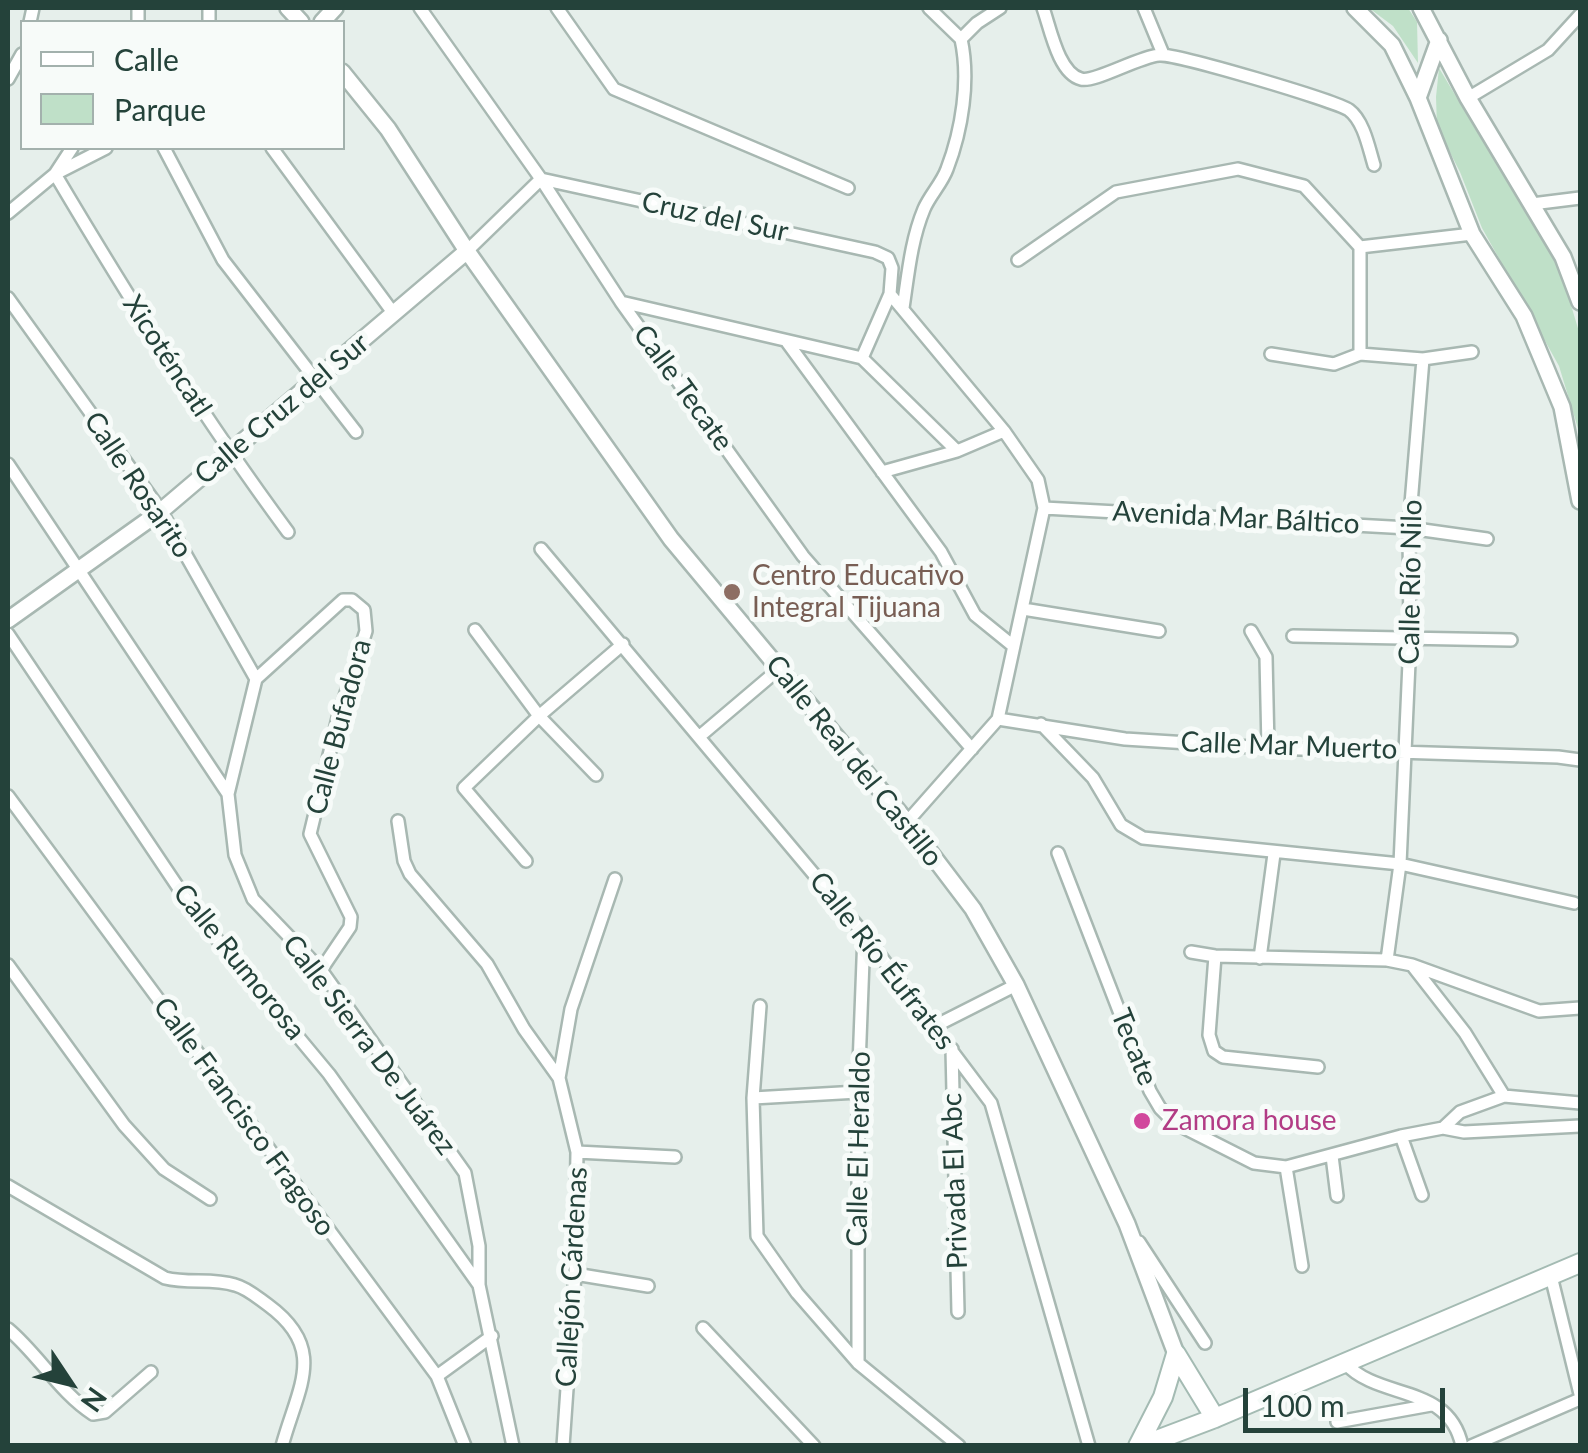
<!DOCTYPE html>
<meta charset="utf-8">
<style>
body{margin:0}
#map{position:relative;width:1588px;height:1453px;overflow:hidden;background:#e6efeb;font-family:Lato,sans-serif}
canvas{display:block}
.frame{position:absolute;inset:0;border:10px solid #24423a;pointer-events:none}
.legend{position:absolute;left:20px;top:20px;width:325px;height:130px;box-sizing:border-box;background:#f7fbf9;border:2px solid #a3b1ad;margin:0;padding:12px 18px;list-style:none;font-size:30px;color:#24423a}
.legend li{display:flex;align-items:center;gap:20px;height:50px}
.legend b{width:50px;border:2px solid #a3b1ad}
.north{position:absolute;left:20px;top:1333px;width:100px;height:100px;-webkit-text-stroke:8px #f7fbf9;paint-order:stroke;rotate:125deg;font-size:28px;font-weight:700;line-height:40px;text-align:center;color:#24423a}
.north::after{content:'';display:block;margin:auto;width:35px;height:45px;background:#24423a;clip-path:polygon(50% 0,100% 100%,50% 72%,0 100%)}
.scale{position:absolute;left:1243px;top:1388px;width:202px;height:45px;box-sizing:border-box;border:5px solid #24423a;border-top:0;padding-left:12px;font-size:30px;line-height:35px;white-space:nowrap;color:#24423a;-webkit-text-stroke:8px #f7fbf9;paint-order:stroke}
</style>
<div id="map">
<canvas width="1588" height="1453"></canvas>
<div class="frame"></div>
<ul class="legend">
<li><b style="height:12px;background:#fff"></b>Calle</li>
<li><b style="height:28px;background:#bfe0c8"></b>Parque</li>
</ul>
<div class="north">N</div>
<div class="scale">100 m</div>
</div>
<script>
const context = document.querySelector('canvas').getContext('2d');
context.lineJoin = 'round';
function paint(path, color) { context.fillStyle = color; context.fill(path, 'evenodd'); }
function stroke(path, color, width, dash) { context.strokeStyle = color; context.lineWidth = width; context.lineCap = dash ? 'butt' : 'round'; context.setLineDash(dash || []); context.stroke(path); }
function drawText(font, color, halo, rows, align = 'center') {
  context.font = font + ' Lato,sans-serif'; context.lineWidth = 10; context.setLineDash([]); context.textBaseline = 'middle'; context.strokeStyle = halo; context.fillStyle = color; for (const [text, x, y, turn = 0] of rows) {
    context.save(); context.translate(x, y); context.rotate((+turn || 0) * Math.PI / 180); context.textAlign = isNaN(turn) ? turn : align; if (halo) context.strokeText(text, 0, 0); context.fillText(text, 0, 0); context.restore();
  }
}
paint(new Path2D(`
 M 1369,8 L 1408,8 L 1417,22 L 1418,63 L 1393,26 Z
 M 1439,68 L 1561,272 L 1580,335 L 1580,435 L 1559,366 L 1482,228 L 1460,172 L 1437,127 L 1436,97 Z`), '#bfe0c8');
stroke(new Path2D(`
 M 1580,381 L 1580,383`), '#8ec9d4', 4);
const minor = new Path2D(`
 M 138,8 L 138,22
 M 209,8 L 209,22
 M 420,8 L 541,179 L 621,302 L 803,556 L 972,749
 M 557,8 L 614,89 L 848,188
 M 929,8 L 961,39
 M 1043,8 C 1050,27 1058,73 1081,79 C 1094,83 1138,57 1159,55 C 1175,53 1336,101 1349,110 C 1364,121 1369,149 1374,165
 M 1144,8 L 1163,54
 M 30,22 L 33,8
 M 8,79 L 22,54
 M 1468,98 L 1548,50 L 1580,15
 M 72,148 L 55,174 C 128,297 203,417 288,532
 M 164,148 L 223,260 L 356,432
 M 272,148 L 394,314
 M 1532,204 L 1580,198
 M 8,213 L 55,174 L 106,148
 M 1360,247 L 1472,234
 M 467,251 L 541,179 L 875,252 L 888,258 L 892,268 L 890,294 L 1004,431 L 1038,480 L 1044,508 L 998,719 L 907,822
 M 1018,260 L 1116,192 L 1238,169 L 1304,186 L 1360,247
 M 8,298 L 161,511 L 256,679
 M 621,302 L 862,358
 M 903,308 C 908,275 911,240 924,209 C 930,195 942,183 947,169 C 962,130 970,80 961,39 L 977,23 L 1000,8
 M 787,342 L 941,552 L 975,615 L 1012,645
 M 1271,354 L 1334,364 L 1360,354 L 1423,359 L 1409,528 L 1410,640 L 1400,864 L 1387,960
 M 1360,354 L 1360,247
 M 862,358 L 957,451
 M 862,358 L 890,294
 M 1423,359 L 1472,352
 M 8,464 L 228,794 L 235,855 L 253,899 L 321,970 L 465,1173 L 479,1246 L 479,1285 L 513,1446
 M 882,472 L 957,451 L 1004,431
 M 1044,508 L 1409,528 L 1487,539
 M 541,549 L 864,934 L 991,1103 L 1089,1446
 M 1023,609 L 1159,631
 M 475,630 L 539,716 L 596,775
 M 1251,631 L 1266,657 L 1268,748
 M 8,634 L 196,914 L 329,1074 L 479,1285
 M 1293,636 L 1511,640
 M 998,719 L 1125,739 L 1268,748 L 1558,757 L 1580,760
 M 1041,724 L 1093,778 L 1121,825 L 1143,838 L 1400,864 L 1574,903
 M 700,736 L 779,669
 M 228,794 L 256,679 L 343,600 L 352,600 L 364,610 L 366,631 L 338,718 L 310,834 L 351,917 L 350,927 L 321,970
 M 8,796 L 437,1376 L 465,1446
 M 398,821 L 404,861 L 410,874 L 487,964 L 524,1029 L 559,1078
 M 1058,853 L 1150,1091 L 1160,1108 L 1175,1123 L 1254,1163 L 1286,1167 L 1401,1136 L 1443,1128 L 1460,1112 L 1504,1096 L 1580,1103
 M 526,861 L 464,788 L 539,716 L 623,644
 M 1191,952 L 1215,956 L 1387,960 L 1412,965 L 1539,1011 L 1580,1008
 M 1215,956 L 1209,1035 L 1214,1051 L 1223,1057 L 1318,1067
 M 1260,958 L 1274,854
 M 8,965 L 124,1125 L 164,1169 L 210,1199
 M 1412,965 L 1465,1033 L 1504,1096
 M 760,1006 L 753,1098 L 757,1236 L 797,1293 L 858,1363 L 959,1446
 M 935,1026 L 1016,985
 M 952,1049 L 958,1312
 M 753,1098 L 858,1092
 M 1443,1128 L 1464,1132 L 1580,1126
 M 1401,1136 L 1422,1195
 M 577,1152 L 675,1157
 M 1332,1156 L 1337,1196
 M 1286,1167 L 1302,1266
 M 8,1186 L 165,1278 C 188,1284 212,1278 235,1285 C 247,1288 258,1298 268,1305 C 328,1349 298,1387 282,1446
 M 1139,1242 L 1205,1343
 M 575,1274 L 648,1286
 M 1551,1276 L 1580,1394
 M 703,1328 L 814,1446
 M 8,1329 C 38,1354 60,1393 93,1414 L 105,1412 L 151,1372
 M 858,1363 L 858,1092 L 864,934
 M 1345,1363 C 1379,1401 1449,1383 1462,1446
 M 437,1376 L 492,1336
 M 1337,1422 L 1431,1405
 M 563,1446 L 575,1274 L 577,1152 L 559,1078 L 571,1009 L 615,879
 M 1471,1446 L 1580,1399`);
const tertiary = new Path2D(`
 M 288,8 L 301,22
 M 1355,8 L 1392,45 L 1418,98 L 1472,234 L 1524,316 L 1562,407 L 1580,501
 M 1421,8 L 1468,98 L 1563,257 L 1580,302
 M 322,22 L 335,8
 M 342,72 L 388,129 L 467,251 L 671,539 L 907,822 L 973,909 L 1016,985 L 1127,1224 L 1176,1354
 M 1418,98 L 1439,40
 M 8,620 L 161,511 L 467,251`);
const secondary = new Path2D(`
 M 1176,1354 L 1215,1418
 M 1138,1446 L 1163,1397 L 1176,1354
 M 1141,1446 L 1215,1418 L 1580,1263`);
stroke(minor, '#a8b8b2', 16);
stroke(tertiary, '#a8b8b2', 20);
stroke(secondary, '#a4bbb3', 22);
stroke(minor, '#fff', 11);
stroke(tertiary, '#fff', 15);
stroke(secondary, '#fff', 18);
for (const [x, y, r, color] of [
 [732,592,10,"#8d6e63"],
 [1142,1121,10,"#d1479c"]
]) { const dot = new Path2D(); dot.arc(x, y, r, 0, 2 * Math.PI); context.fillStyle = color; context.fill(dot); stroke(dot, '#f7fbf9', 4); }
drawText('28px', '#24423a', '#f7fbf9', [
 ["Cruz del Sur",715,217,12],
 ["Xicoténcatl",167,356,57],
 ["Calle Tecate",683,388,54],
 ["Calle Cruz del Sur",282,409,-40],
 ["Calle Rosarito",138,485,56],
 ["Avenida Mar Báltico",1236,518,3],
 ["Calle Río Nilo",1411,582,-89],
 ["Calle Bufadora",339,727,-75],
 ["Calle Mar Muerto",1289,746,2],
 ["Calle Real del Castillo",854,761,51],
 ["Calle Río Éufrates",882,961,52],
 ["Calle Rumorosa",239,962,51],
 ["Calle Sierra De Juárez",369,1045,53],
 ["Tecate",1134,1047,68],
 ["Calle Francisco Fragoso",244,1117,54],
 ["Calle El Heraldo",859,1149,-89],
 ["Privada El Abc",955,1181,-92],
 ["Callejón Cárdenas",572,1277,-87]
]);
drawText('28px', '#785e54', '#f7fbf9', [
 ["Centro Educativo",752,576],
 ["Integral Tijuana",752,608]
], 'left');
drawText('28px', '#b23c85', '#f7fbf9', [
 ["Zamora house",1162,1121]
], 'left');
</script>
